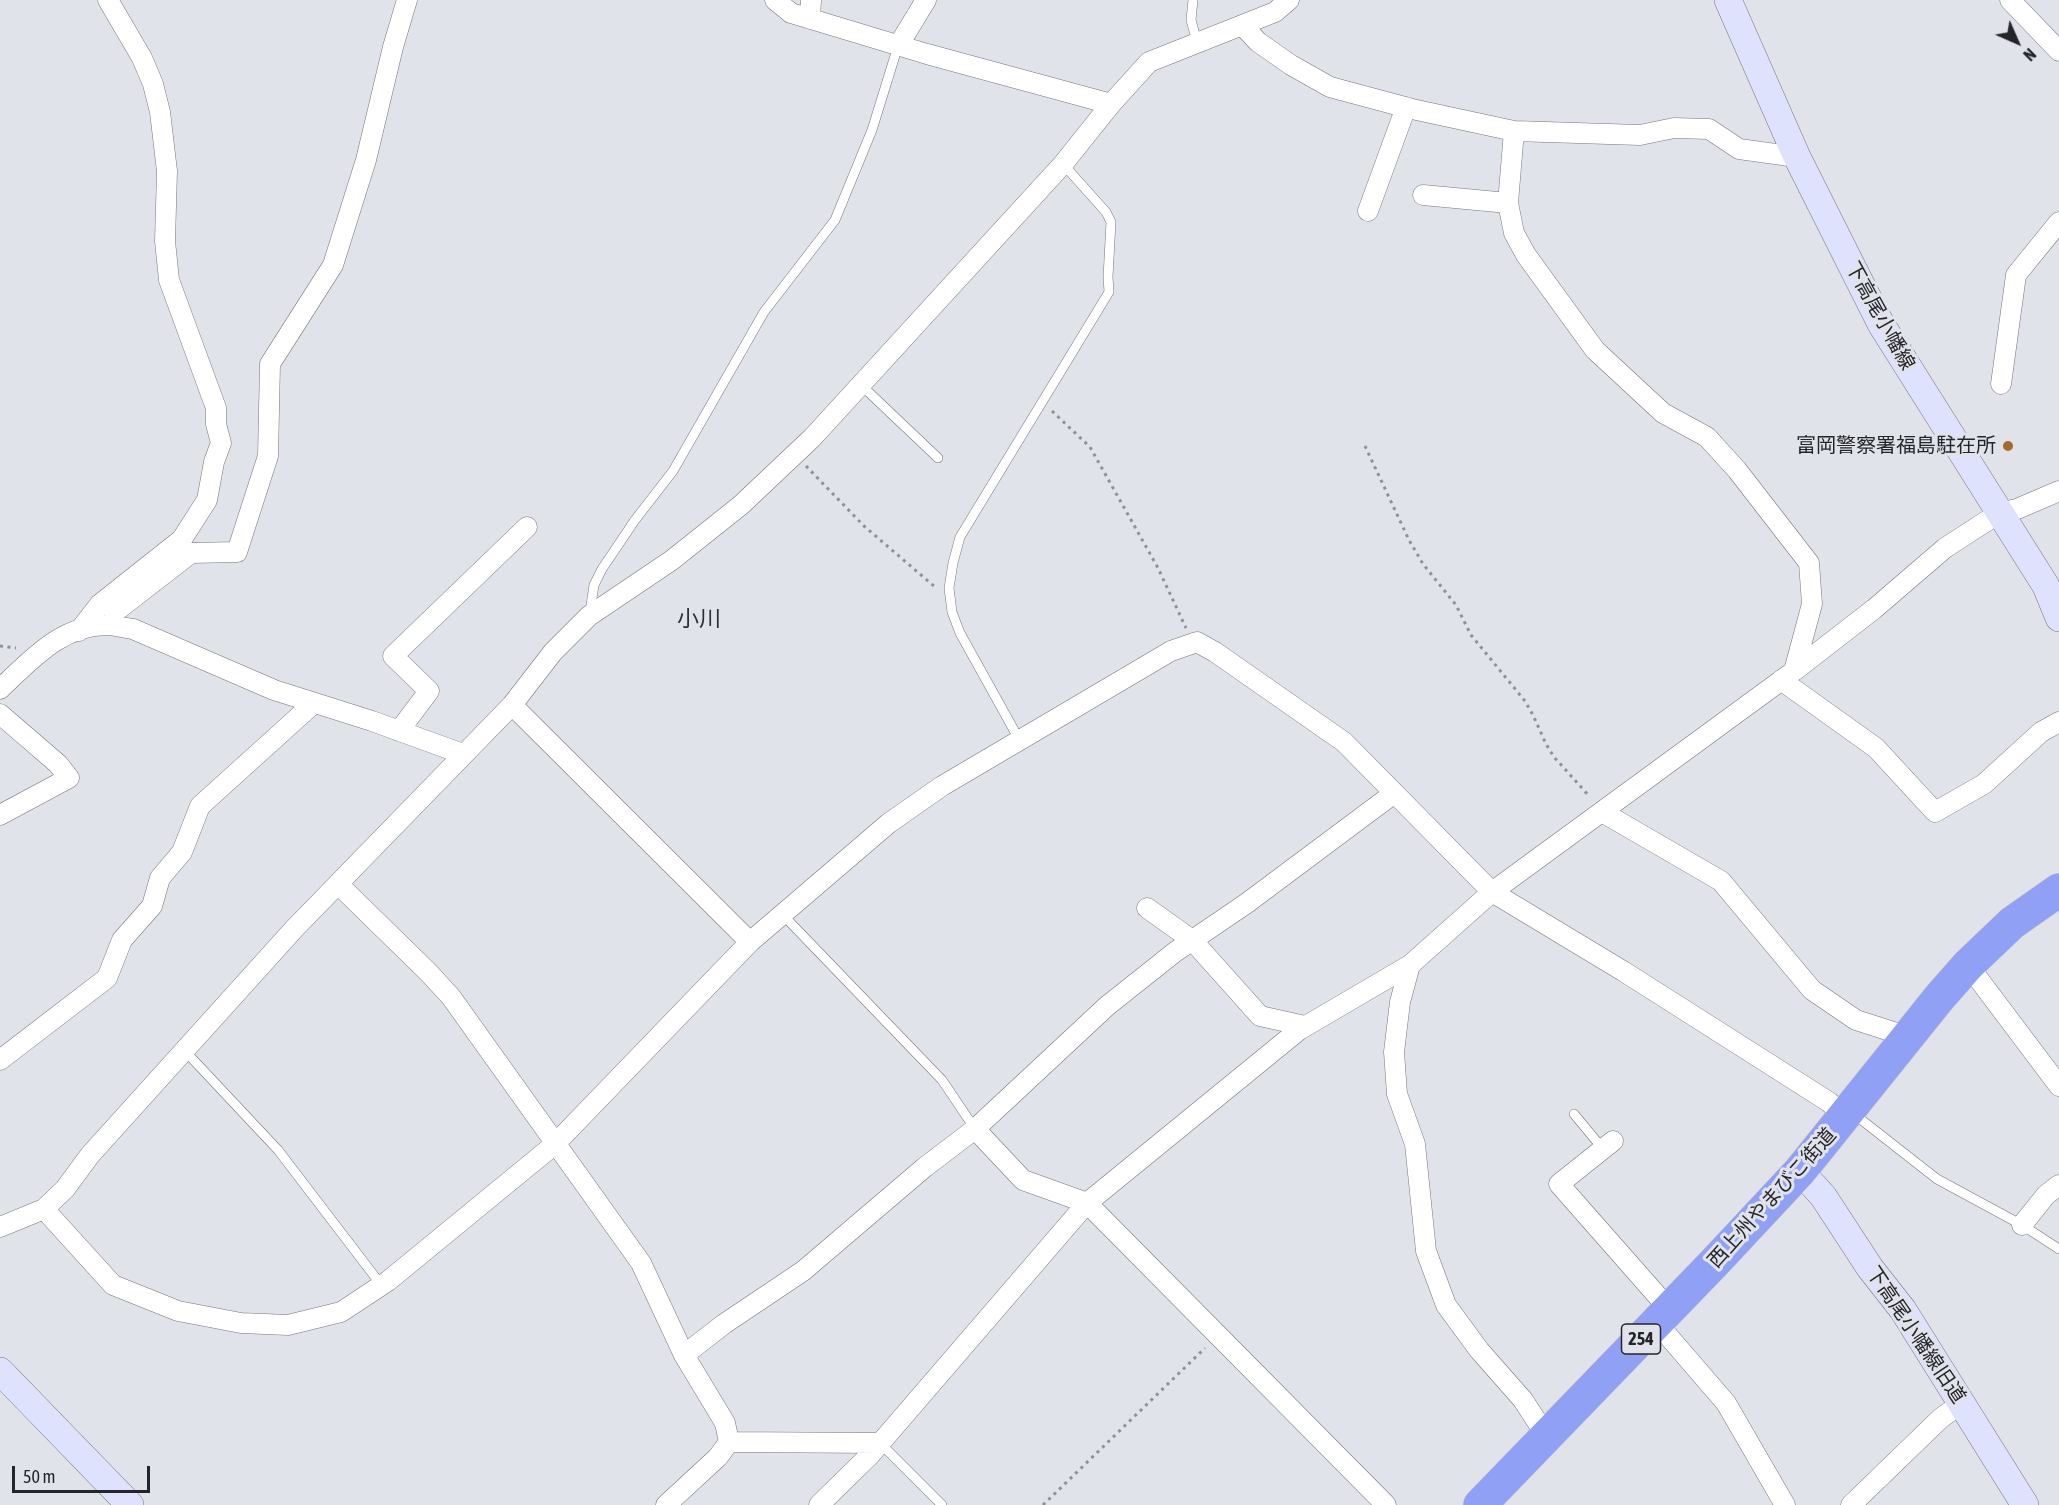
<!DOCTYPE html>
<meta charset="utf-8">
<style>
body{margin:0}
#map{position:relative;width:2059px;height:1505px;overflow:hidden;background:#e1e3eb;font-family:"Asap Condensed",sans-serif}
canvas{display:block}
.north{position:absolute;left:1987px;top:12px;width:60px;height:60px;-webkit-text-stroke:4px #e1e3eb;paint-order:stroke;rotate:135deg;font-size:16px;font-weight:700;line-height:24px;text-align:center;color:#242528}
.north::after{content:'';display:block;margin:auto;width:21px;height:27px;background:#242528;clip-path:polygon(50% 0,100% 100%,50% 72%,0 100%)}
.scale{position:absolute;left:12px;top:1466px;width:138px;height:27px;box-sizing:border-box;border:3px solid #242528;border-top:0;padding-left:8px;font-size:18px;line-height:21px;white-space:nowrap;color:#242528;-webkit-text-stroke:4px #e1e3eb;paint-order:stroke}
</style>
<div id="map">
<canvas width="2059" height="1505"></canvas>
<div class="north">N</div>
<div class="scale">50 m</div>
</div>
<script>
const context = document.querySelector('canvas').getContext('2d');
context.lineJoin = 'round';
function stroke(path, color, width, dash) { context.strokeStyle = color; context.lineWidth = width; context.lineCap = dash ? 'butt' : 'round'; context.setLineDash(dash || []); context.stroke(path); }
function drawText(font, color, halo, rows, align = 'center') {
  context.font = font + ' "Asap Condensed","Noto Sans JP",sans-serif'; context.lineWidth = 6; context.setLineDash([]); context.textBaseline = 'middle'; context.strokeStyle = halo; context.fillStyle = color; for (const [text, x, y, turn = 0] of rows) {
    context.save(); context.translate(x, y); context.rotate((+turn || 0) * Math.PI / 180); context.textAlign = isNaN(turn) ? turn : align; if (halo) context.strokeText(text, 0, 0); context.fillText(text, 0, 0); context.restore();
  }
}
const lane = new Path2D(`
 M 1193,0 L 1191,20 L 1197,42
 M 860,384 L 938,458
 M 590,612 L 594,585 L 602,569 L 635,520 L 673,471 L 764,312 L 835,220 L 872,130 L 898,46
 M 1020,741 L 960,633 L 952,612 L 949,588 L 953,563 L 960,537 L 1109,292 L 1108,277 L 1111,222 L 1106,212 L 1063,164
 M 783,915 L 942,1080 L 975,1129
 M 185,1051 L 278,1150 L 382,1286
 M 1574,1114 L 1603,1149
 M 1854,1114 L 1937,1179 L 2022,1225 L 2059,1249
 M 880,1443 L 942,1505`);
const street = new Path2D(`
 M 775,0 L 791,13 L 927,54 L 1111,104
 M 2010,0 L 2059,51
 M 810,19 L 811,0
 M 1243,26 L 1258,42 L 1291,65 L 1330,87 L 1412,109 L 1514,131 L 1640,135 L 1674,128 L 1709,129 L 1739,149 L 1797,157
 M 898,46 L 926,0
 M 1514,131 L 1508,203 L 1514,233 L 1526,255 L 1595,350 L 1663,413 L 1707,437 L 1737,470 L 1809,563 L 1812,604 L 1794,671
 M 1423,195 L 1508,203
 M 1368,211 L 1406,107
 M 2001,384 L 2016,275 L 2059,222
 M 100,604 L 120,608 L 191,553 L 237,552 L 268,456 L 270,364 L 333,265 L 366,160 L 393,47 L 407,0
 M 79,631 L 100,604 L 182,539 L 207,500 L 214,462 L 221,443 L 216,424 L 216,408 L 169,280 L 165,241 L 167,171 L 160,112 L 153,84 L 142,58 L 108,0
 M 1781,680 L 1876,748 L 1935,812 L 1984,784 L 2041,732 L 2059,722
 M 0,689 C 31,660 63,623 110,625 C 117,626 125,628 133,629 L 274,690 L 372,721 L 463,754
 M 512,705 L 750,942
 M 0,714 L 58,764 L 69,778 L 0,815
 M 399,731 L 429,691 L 393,656 L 527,527
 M 1602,812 L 1721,881 L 1812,990 L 1856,1020 L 1909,1037
 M 338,884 L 429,973 L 451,997 L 641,1263 L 684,1355 L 725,1423 L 729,1442 L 718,1457 L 666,1505
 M 1147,908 L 1192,940 L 1260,1016 L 1305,1026
 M 1410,965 L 1400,1002 L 1394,1052 L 1397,1094 L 1415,1144 L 1426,1251 L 1446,1305 L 1479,1350 L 1523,1400 L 1547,1437
 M 1968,965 L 2059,1086
 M 0,1060 L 107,978 L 122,940 L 152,906 L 160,878 L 182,852 L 200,806 L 314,703
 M 975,1129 L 1023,1180 L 1087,1203 L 1386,1505
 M 1613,1141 L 1559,1184 L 1669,1309
 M 44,1209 L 113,1285 L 178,1311 L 241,1323 L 288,1325 L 341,1312 L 388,1281 L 555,1144 L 750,942 L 889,823 L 942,786 L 1171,651 L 1197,642 L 1215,652 L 1344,742 L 1492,892 L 1623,971 L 1829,1102 L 1845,1117
 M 2022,1225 L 2046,1195 L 2059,1185
 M 0,1227 L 44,1209 L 65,1189 L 90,1155 L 294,929 L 512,705 L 553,652 L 589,616 L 672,560 L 741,505 L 812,438 L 1063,164 L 1111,104 L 1149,62 L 1275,12 L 1289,0
 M 1657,1323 L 1726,1403 L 1785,1505
 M 684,1355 L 724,1324 L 803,1271 L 925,1167 L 975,1129 L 1107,1006 L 1175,952 L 1247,903 L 1393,794
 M 729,1442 L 880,1443
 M 819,1505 L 870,1455 L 1087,1203 L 1299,1030 L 1410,965 L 1492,892 L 1794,671 L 1874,609 L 1945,548 L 1999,513 L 2017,509 L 2059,491
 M 1851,1505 L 1941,1418 L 1962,1403`);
const secondary = new Path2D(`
 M 1728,0 L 1797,157 L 1881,324 L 2046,586 L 2059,618
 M 1800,1171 L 1823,1196 L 1870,1268 L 1903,1310 L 2025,1505
 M 0,1371 L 130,1505`);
const highway = new Path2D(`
 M 1480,1505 L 1714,1263 L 1800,1171 L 1939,998 L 1968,965 L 2012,923 L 2059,890`);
stroke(lane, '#74767d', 10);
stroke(street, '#74767d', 21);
stroke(secondary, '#74767d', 28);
stroke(highway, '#c2c2c3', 34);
stroke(new Path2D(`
 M 1052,411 L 1090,447 L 1158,568 L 1186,628
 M 1365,446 L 1409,540 L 1423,564 L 1456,605 L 1471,635 L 1525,701 L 1533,715 L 1546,744 L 1554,757 L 1590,797
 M 806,466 L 864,526 L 935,587
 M 0,646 L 16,648
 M 1043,1505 L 1205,1348`), '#8f9197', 3, [3, 4.5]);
stroke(lane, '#fff', 9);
stroke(street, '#fff', 20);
stroke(secondary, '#dee2fc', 27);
stroke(highway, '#90a0f4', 33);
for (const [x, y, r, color] of [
 [2008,446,6,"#a66b2c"]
]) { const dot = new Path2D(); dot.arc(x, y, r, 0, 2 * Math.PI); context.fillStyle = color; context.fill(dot); stroke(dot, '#e1e3eb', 2); }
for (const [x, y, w] of [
 [1641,1339,39]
]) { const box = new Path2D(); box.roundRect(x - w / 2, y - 15, w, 30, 4.5); context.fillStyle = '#e1e3eb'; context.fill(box); stroke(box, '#242528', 1.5); }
drawText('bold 18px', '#242528', null, [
 ["254",1641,1339]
]);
drawText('20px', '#242528', '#e1e3eb', [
 ["下高尾小幡線",1880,316,61],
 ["西上州やまびこ街道",1772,1198,-48],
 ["下高尾小幡線旧道",1916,1335,56]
]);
drawText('20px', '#242528', '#e1e3eb', [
 ["富岡警察署福島駐在所",1996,446]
], 'right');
drawText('22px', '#2e2f35', '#e1e3eb', [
 ["小川",699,619]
]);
</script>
